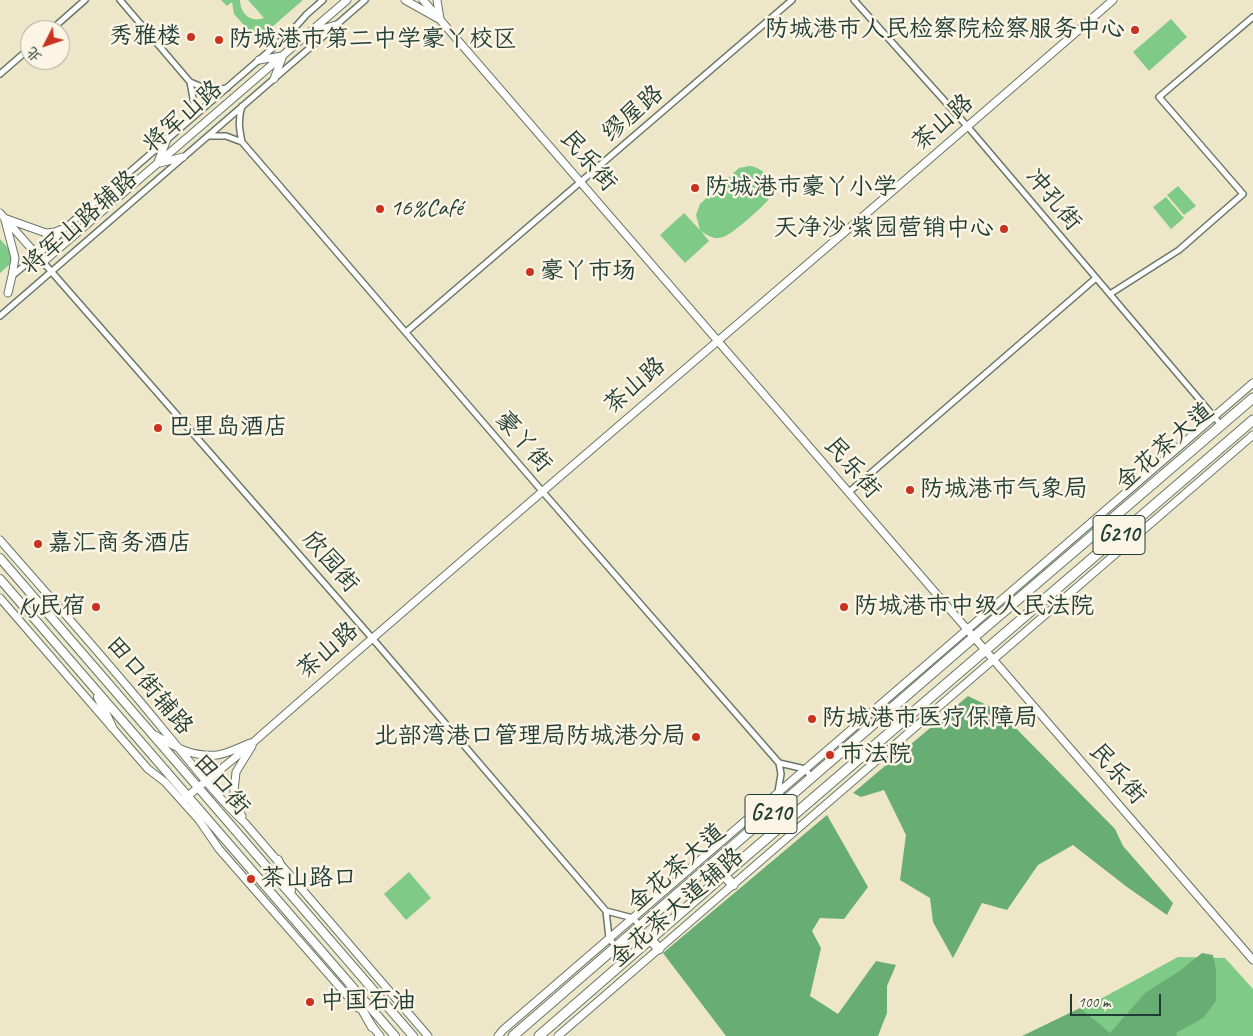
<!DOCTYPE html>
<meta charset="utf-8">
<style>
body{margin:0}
#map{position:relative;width:1253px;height:1036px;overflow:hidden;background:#eee6c8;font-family:Caveat,"LXGW WenKai TC",sans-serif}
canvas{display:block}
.north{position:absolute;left:20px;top:20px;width:50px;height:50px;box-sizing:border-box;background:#fcf5e5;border:1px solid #a4ab9e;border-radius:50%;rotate:229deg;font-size:14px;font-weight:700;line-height:20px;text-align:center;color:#1f3d34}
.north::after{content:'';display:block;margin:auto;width:18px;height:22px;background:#c8321e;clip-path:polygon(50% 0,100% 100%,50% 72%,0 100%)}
.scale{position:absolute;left:1070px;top:994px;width:91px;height:22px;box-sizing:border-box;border:2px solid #1f3d34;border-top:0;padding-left:6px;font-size:15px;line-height:18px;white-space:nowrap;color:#1f3d34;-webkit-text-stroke:4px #fcf5e5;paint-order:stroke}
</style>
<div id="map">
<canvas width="1253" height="1036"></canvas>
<div class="north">北</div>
<div class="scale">100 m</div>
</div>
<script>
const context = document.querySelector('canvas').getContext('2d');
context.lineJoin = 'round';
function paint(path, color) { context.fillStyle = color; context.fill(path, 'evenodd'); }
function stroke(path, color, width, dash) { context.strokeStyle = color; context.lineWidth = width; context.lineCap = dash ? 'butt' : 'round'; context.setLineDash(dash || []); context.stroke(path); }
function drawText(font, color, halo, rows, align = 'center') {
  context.font = font + ' Caveat,"LXGW WenKai TC",sans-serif'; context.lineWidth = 5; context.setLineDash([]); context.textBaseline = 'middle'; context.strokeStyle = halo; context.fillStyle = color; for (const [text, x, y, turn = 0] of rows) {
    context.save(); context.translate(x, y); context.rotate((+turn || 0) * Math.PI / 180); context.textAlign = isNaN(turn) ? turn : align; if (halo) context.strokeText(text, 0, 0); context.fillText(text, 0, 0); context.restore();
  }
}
paint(new Path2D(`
 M 221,0 L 240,0 C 240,14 251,23 264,18 L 248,0 L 303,0 L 257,40 L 234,14 L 232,2 L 227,6 Z
 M 1171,19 L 1187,37 L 1149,71 L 1133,52 Z
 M 749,166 C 764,167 779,184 768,200 C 764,206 730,236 723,237 C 715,240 708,236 701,231 L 709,241 L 685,263 L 660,235 L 684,213 L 700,230 L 696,215 L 700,204 L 739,168 Z
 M 1178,186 L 1196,206 L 1184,215 L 1167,195 Z
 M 1166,197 L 1184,218 L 1171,229 L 1153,207 Z
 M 0,239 L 17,258 L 0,273 Z
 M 409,872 L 431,898 L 406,920 L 384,894 Z
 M 1178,957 L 1225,958 L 1253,989 L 1253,1036 L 1032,1036 Z`), '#80ca88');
paint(new Path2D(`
 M 968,696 L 999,711 L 1115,829 L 1123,846 L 1173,903 L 1167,915 L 1127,887 L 1073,845 L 1038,865 L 1007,910 L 982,903 L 953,958 L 933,922 L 930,898 L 900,880 L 906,835 L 884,790 L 861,797 L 853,793 Z
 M 827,815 L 868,887 L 844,919 L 820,918 L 812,931 L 821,948 L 810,996 L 838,1014 L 876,961 L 896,965 L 887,986 L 887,1013 L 878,1036 L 726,1036 L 663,953 Z
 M 1202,953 L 1213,955 L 1216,970 L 1216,1001 L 1203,1018 L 1176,1033 L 1177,1036 L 1022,1036 L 1080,1008 L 1110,1033 L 1145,993 L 1181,970 Z`), '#68ae74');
const street = new Path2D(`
 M 120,0 L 190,82 L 207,89 L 215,90 L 227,88
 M 854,0 L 968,127 L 1221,425
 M 51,30 L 85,0
 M 0,74 L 30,48
 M 190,82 L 195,109 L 192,118
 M 242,106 C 238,119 239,128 242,142 L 542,491 L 779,763
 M 209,136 L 226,136 L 242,142
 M 43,262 L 372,638 L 606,911
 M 12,276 L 55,240 L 65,228 L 290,33 L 307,14 L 323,0
 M 1110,294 L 1179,250 L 1243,194 L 1159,97 L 1253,17
 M 0,316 L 365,0
 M 406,332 L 792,0
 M 849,492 L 1096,278
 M 786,800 L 778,792 L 781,774 L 779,763 L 805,769 L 812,778
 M 616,947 L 609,938 L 606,911 L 633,918 L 640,926`);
const secondary = new Path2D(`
 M 405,0 L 437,18
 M 423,0 L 1253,960
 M 437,0 L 440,19
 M 311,32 L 336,25
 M 259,60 L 282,56
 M 274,79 L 282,58
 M 158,162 L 167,139
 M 160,163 L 183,157
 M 100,198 L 125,190
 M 0,213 L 43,262 L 347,0
 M 4,218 L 46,233 L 55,232 L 65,228
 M 5,220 L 15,258 L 12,276 L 8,293
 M 0,540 C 54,602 110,664 162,728 C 189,760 214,794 245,823 L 428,1036
 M 0,598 L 148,769 L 165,782 L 199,820 L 219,849 L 358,1008
 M 155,735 C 175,747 191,757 217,755 C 227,754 240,747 250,743
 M 182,801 C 207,779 234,760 258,738 C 541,490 829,248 1113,0
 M 242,816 L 233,801 L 236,772 L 252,746
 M 369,1022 L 380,1036
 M 498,1036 L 503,1030 L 1253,383
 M 558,1036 L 1253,435`);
const primary = new Path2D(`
 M 0,558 L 413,1036
 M 0,579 L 395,1036
 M 98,697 L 112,727
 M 278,860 L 291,890
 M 351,990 L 372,1027`);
const highway = new Path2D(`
 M 724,875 L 733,885
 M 650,939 L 659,949
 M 513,1036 L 974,637 L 1253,398
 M 539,1036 L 724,875 L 1253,420`);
stroke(street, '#677868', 8);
stroke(secondary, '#677868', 9);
stroke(primary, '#677868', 10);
stroke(highway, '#677868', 11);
stroke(street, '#fff', 5);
stroke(secondary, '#fff', 7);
stroke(primary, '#fff', 8);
stroke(highway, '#fff', 9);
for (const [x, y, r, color] of [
 [1135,30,5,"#c8321e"],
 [191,37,5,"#c8321e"],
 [219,40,5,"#c8321e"],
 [695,188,5,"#c8321e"],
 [380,209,5,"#c8321e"],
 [1004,229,5,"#c8321e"],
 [530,272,5,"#c8321e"],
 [158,428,5,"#c8321e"],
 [910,490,5,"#c8321e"],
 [38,544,5,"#c8321e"],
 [96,607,5,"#c8321e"],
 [844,607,5,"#c8321e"],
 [812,719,5,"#c8321e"],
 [696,737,5,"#c8321e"],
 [830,755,5,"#c8321e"],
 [251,879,5,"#c8321e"],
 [310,1002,5,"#c8321e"]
]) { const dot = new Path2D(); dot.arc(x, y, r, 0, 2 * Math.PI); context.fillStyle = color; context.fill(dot); stroke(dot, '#fcf5e5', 2); }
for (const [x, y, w] of [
 [1119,535,52],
 [771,814,52]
]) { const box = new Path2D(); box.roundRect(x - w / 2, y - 19.5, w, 39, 4); context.fillStyle = '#fcf5e5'; context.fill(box); stroke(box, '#1f3d34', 1); }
drawText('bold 22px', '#1f3d34', null, [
 ["G210",1119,535],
 ["G210",771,814]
]);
drawText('24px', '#1f3d34', '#fcf5e5', [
 ["防城港市人民检察院检察服务中心",1125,30,"right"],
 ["秀雅楼",181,37,"right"],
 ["防城港市第二中学豪丫校区",229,40],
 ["防城港市豪丫小学",705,188],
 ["16%Café",390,209],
 ["天净沙·紫园营销中心",994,229,"right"],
 ["豪丫市场",540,272],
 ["巴里岛酒店",168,428],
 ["防城港市气象局",920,490],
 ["嘉汇商务酒店",48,544],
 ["Ky民宿",86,607,"right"],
 ["防城港市中级人民法院",854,607],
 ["防城港市医疗保障局",822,719],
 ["北部湾港口管理局防城港分局",686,737,"right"],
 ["巿法院",840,755],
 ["茶山路口",261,879],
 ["中国石油",320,1002]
], 'left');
drawText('24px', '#1f3d34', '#fcf5e5', [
 ["缪屋路",633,114,-41],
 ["将军山路",183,117,-41],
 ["茶山路",943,123,-41],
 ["民乐街",588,161,49],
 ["冲孔街",1053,200,50],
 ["将军山路辅路",80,223,-41],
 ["茶山路",635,386,-41],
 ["豪丫街",523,442,49],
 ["金花茶大道",1165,447,-41],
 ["民乐街",852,468,49],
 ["欣园街",330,562,49],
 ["茶山路",328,651,-41],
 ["田口街辅路",149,686,50],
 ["民乐街",1117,774,49],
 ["田口街",221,785,49],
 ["金花茶大道",677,868,-41],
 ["金花茶大道辅路",677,908,-41]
]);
</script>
